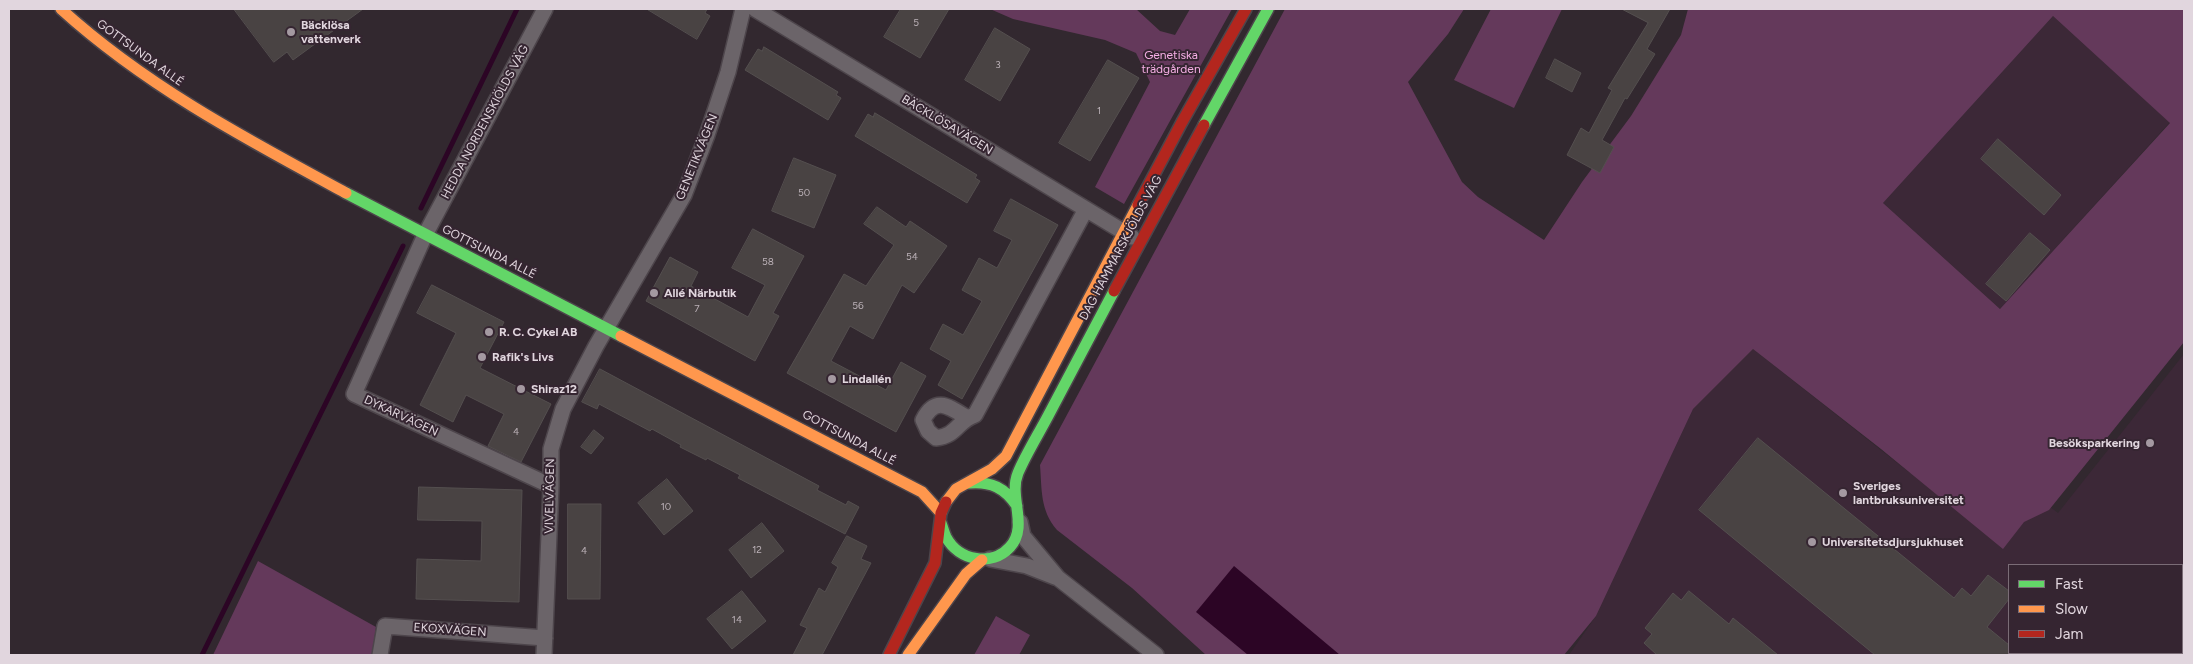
<!DOCTYPE html>
<meta charset="utf-8">
<style>
body{margin:0}
#map{position:relative;width:2193px;height:664px;overflow:hidden;background:#32282f;font-family:Figtree,sans-serif}
canvas{display:block}
.frame{position:absolute;inset:0;border:10px solid #e1d6de;pointer-events:none}
.legend{position:absolute;left:2008px;top:564px;width:175px;height:90px;box-sizing:border-box;background:#352531;border:1px solid #7a6c76;margin:0;padding:6px 9px;list-style:none;font-size:15px;color:#e1d6de}
.legend li{display:flex;align-items:center;gap:10px;height:25px}
.legend b{width:25px;border:1px solid #7a6c76}
</style>
<div id="map">
<canvas width="2193" height="664"></canvas>
<div class="frame"></div>
<ul class="legend">
<li><b style="height:6px;background:#63d668"></b>Fast</li>
<li><b style="height:6px;background:#ff974d"></b>Slow</li>
<li><b style="height:6px;background:#b3261e"></b>Jam</li>
</ul>
</div>
<script>
const context = document.querySelector('canvas').getContext('2d');
context.lineJoin = 'round';
function paint(path, color) { context.fillStyle = color; context.fill(path, 'evenodd'); }
function stroke(path, color, width, dash) { context.strokeStyle = color; context.lineWidth = width; context.lineCap = dash ? 'butt' : 'round'; context.setLineDash(dash || []); context.stroke(path); }
function drawText(font, color, halo, rows, align = 'center') {
  context.font = font + ' Figtree,sans-serif'; context.lineWidth = 4; context.setLineDash([]); context.textBaseline = 'middle'; context.strokeStyle = halo; context.fillStyle = color; for (const [text, x, y, turn = 0] of rows) {
    context.save(); context.translate(x, y); context.rotate((+turn || 0) * Math.PI / 180); context.textAlign = isNaN(turn) ? turn : align; if (halo) context.strokeText(text, 0, 0); context.fillText(text, 0, 0); context.restore();
  }
}
paint(new Path2D(`
 M 2053,16 L 2170,122 L 2000,309 L 1883,203 Z
 M 1753,349 L 1910,473 L 1948,429 L 2058,513 L 2184,354 L 2184,655 L 1569,655 L 1596,616 L 1693,409 ZM 2009,565 L 2182,565 L 2182,653 L 2009,653 Z`), '#3c2837');
paint(new Path2D(`
 M 990,9 L 1136,9 L 1160,31 L 1175,35 L 1190,9 L 1232,9 L 1124,204 L 1095,187 L 1150,82 L 1136,53 L 1105,40 L 1013,19 Z
 M 1285,9 L 1464,9 L 1448,34 L 1408,82 L 1462,182 L 1478,197 L 1544,240 L 1582,182 L 1631,116 L 1681,35 L 1688,9 L 2184,9 L 2184,342 L 2049,510 L 2024,522 L 2003,549 L 1881,449 L 1753,349 L 1693,409 L 1596,616 L 1564,655 L 1206,655 L 1132,588 L 1057,530 C 1040,510 1042,490 1040,465 ZM 2053,16 L 2170,123 L 2000,309 L 1883,203 Z
 M 1491,9 L 1562,9 L 1514,108 L 1454,80 Z
 M 258,561 L 376,627 L 372,655 L 213,655 Z
 M 996,616 L 1030,635 L 1019,655 L 974,655 Z`), '#64395b');
paint(new Path2D(`
 M 1234,566 L 1340,655 L 1248,655 L 1196,612 Z`), '#2c0525');
stroke(new Path2D(`
 M 421,208 L 517,9
 M 202,655 L 403,246`), '#2c0525', 5);
const building = new Path2D(`
 M 234,9 L 363,9 L 293,60 L 287,52 L 274,62 Z
 M 647,9 L 707,9 L 705,13 L 710,16 L 697,39 Z
 M 901,9 L 949,9 L 920,58 L 884,37 Z
 M 1622,9 L 1670,9 L 1647,49 L 1655,54 L 1627,99 L 1625,98 L 1602,140 L 1614,147 L 1600,173 L 1567,155 L 1581,128 L 1589,133 L 1612,90 L 1608,88 L 1648,23 Z
 M 995,28 L 1030,49 L 1000,101 L 965,80 Z
 M 764,47 L 838,92 L 836,95 L 841,98 L 828,120 L 745,70 L 758,49 L 762,51 Z
 M 1555,59 L 1581,73 L 1572,92 L 1546,78 Z
 M 1108,60 L 1139,78 L 1090,161 L 1059,143 Z
 M 875,113 L 977,175 L 975,178 L 980,181 L 967,203 L 855,136 L 868,114 L 873,117 Z
 M 1998,139 L 2061,195 L 2044,215 L 1981,159 Z
 M 794,158 L 836,175 L 814,228 L 772,211 Z
 M 1011,199 L 1058,225 L 962,399 L 938,385 L 951,361 L 930,349 L 943,324 L 963,335 L 982,301 L 962,290 L 979,258 L 997,268 L 1012,240 L 994,231 Z
 M 877,207 L 906,227 L 910,221 L 947,246 L 914,293 L 902,285 L 873,339 L 850,326 L 831,361 L 886,390 L 901,362 L 926,376 L 896,432 L 787,373 L 844,274 L 866,286 L 894,245 L 864,224 Z
 M 753,229 L 804,256 L 773,313 L 779,316 L 755,361 L 646,301 L 670,257 L 698,272 L 691,286 L 748,317 L 765,285 L 732,268 Z
 M 2030,233 L 2050,250 L 2006,301 L 1986,284 Z
 M 432,285 L 504,322 L 480,368 L 551,404 L 521,462 L 488,446 L 504,414 L 466,395 L 453,422 L 420,405 L 456,333 L 417,313 Z
 M 600,369 L 819,486 L 817,490 L 846,505 L 848,501 L 859,507 L 845,534 L 738,478 L 740,475 L 707,458 L 706,460 L 680,447 L 681,445 L 652,429 L 650,431 L 599,404 L 597,409 L 582,402 Z
 M 594,430 L 604,438 L 591,454 L 581,447 Z
 M 1758,438 L 1954,598 L 1962,588 L 1971,596 L 1988,575 L 2009,591 L 2009,599 L 1987,627 L 2009,645 L 2009,655 L 1875,655 L 1699,510 Z
 M 667,479 L 693,511 L 664,535 L 638,503 Z
 M 419,487 L 522,490 L 519,602 L 416,599 L 417,559 L 481,561 L 482,521 L 418,520 Z
 M 568,504 L 601,504 L 600,599 L 568,599 Z
 M 762,523 L 784,551 L 751,578 L 729,550 Z
 M 847,536 L 867,546 L 861,559 L 871,563 L 822,655 L 793,655 L 807,628 L 800,625 L 819,588 L 825,592 L 838,567 L 832,563 Z
 M 742,591 L 766,621 L 732,649 L 707,619 Z
 M 1689,591 L 1729,624 L 1733,618 L 1778,655 L 1657,655 L 1644,643 L 1652,634 L 1645,628 L 1673,593 L 1681,600 Z`);
paint(building, '#494343');
stroke(building, '#544f4f', 1);
const street = new Path2D(`
 M 545,9 L 425,235 L 354,394 L 551,486
 M 755,9 L 1132,237
 M 966,417 C 948,406 935,396 923,420 L 928,431 L 936,438 C 957,436 958,420 975,415 L 1086,209
 M 1020,522 L 1023,536 L 1058,578 L 1156,655
 M 990,559 L 1027,566 L 1055,577
 M 380,655 L 385,626 L 545,638
 M 544,655 L 551,486 L 551,449 L 563,409 L 596,346 L 684,195 L 707,135 L 728,72 L 743,9`);
const fast = new Path2D(`
 M 1204,125 L 1268,9
 M 346,193 L 621,336
 M 969,483 C 991,481 1005,488 1017,506
 M 941,523 C 943,528 944,533 946,537 C 959,561 992,567 1010,547 C 1029,526 1008,497 1018,473 C 1026,454 1038,435 1048,416 C 1070,374 1092,333 1114,291`);
const slow = new Path2D(`
 M 61,9 C 146,86 246,139 346,193
 M 621,336 L 922,492 L 941,513
 M 946,502 L 956,489 L 992,469 L 1006,456 L 1138,205
 M 908,655 L 966,574 L 982,560`);
const jam = new Path2D(`
 M 1138,205 L 1182,122 L 1246,9
 M 1114,291 L 1204,125
 M 889,655 L 935,563 L 941,513 L 946,502`);
stroke(street, '#4d454b', 18);
stroke(fast, '#4d454b', 14);
stroke(slow, '#4d454b', 14);
stroke(jam, '#4d454b', 14);
stroke(street, '#6b6469', 15);
stroke(fast, '#63d668', 11);
stroke(slow, '#ff974d', 11);
stroke(jam, '#b3261e', 11);
for (const [x, y, r, color] of [
 [291,32,5,"#a499a1"],
 [654,293,5,"#a499a1"],
 [489,332,5,"#a499a1"],
 [482,357,5,"#a499a1"],
 [832,379,5,"#a499a1"],
 [521,389,5,"#a499a1"],
 [2150,443,5,"#a499a1"],
 [1843,493,5,"#a499a1"],
 [1812,542,5,"#a499a1"]
]) { const dot = new Path2D(); dot.arc(x, y, r, 0, 2 * Math.PI); context.fillStyle = color; context.fill(dot); stroke(dot, '#352531', 2); }
drawText('10px', '#bbb1b7', null, [
 ["5",916,23],
 ["3",998,65],
 ["1",1099,111],
 ["50",804,193],
 ["54",912,257],
 ["58",768,262],
 ["56",858,306],
 ["7",697,309],
 ["4",516,432],
 ["10",666,507],
 ["12",757,550],
 ["4",584,551],
 ["14",737,620]
]);
drawText('bold 12px', '#e1d6de', '#352531', [
 ["Bäcklösa",301,25],
 ["vattenverk",301,39],
 ["Allé Närbutik",664,293],
 ["R. C. Cykel AB",499,332],
 ["Rafik's Livs",492,357],
 ["Lindallén",842,379],
 ["Shiraz12",531,389],
 ["Besöksparkering",2140,443,"right"],
 ["Sveriges",1853,486],
 ["lantbruksuniversitet",1853,500],
 ["Universitetsdjursjukhuset",1822,542]
], 'left');
drawText('12px', '#e1d6de', '#352531', [
 ["GOTTSUNDA ALLÉ",140,53,36],
 ["HEDDA NORDENSKIÖLDS VÄG",485,122,-62],
 ["BÄCKLÖSAVÄGEN",947,125,31],
 ["GENETIKVÄGEN",697,157,-68],
 ["DAG HAMMARSKJÖLDS VÄG",1121,248,-62],
 ["GOTTSUNDA ALLÉ",489,252,27],
 ["DYKARVÄGEN",401,416,25],
 ["GOTTSUNDA ALLÉ",849,438,28],
 ["VIVELVÄGEN",550,496,-89],
 ["EKOXVÄGEN",450,630,4]
]);
drawText('12px', '#f6afe5', '#352531', [
 ["Genetiska",1171,55],
 ["trädgården",1171,69]
]);
</script>
